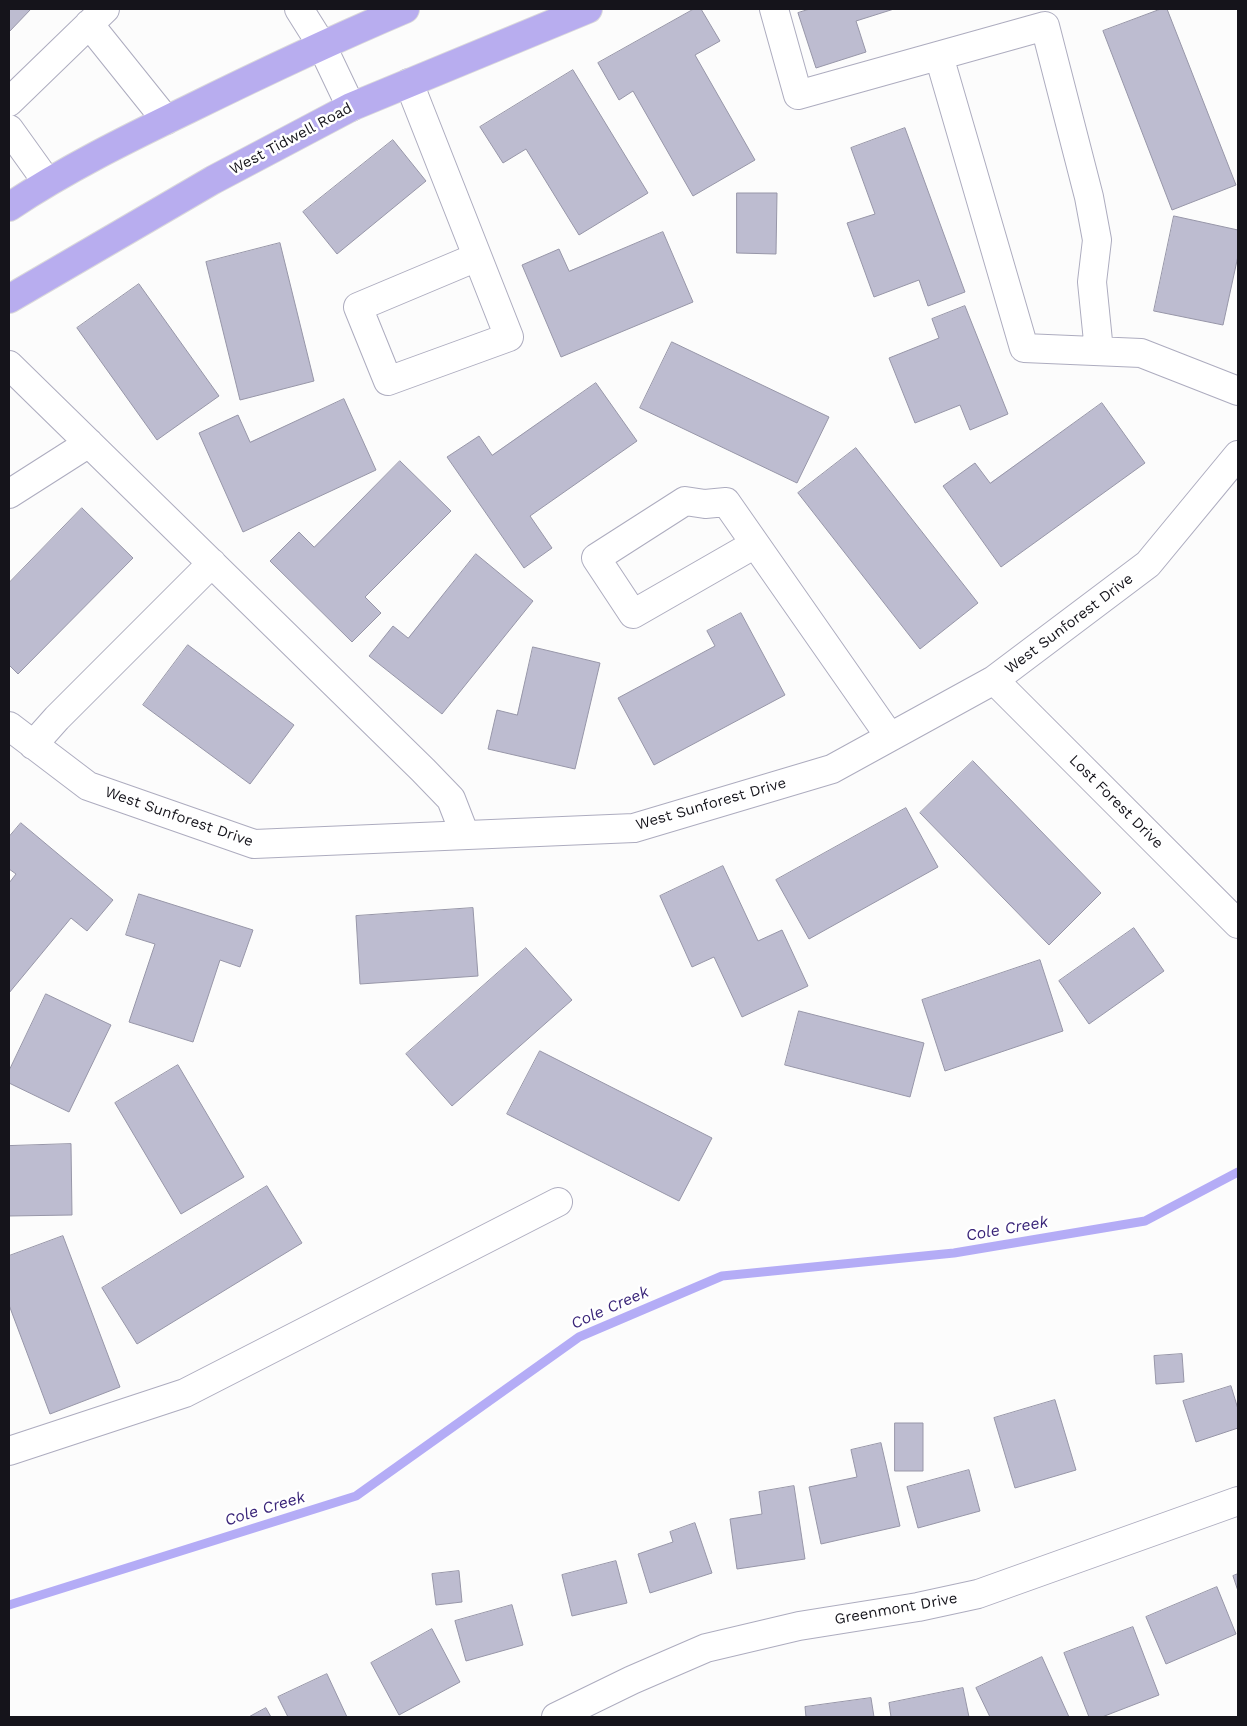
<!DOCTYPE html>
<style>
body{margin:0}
#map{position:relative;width:1247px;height:1726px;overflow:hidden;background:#fcfcfc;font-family:"Work Sans",sans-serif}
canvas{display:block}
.frame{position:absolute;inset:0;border:10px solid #15141b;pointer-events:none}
</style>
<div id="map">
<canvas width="1247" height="1726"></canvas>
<div class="frame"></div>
</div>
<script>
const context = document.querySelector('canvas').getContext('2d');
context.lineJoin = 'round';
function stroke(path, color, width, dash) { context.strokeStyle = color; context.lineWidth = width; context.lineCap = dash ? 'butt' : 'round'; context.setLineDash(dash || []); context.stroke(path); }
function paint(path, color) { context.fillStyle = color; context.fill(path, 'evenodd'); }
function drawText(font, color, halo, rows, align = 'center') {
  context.font = font + ' "Work Sans",sans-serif'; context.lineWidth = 5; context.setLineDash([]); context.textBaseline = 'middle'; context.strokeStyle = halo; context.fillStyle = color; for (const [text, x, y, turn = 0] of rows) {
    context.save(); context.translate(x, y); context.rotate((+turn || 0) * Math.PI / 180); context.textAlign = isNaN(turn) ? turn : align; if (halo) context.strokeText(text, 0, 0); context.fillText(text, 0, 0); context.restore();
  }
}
stroke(new Path2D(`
 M 9,1605 L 356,1496 L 579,1337 L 722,1276 L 954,1253 L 1145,1221 L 1238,1172`), '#b4acf6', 9);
const building = new Path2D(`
 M 9,9 L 31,9 L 9,32 Z
 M 694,9 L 701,9 L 720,41 L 695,55 L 755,160 L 693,196 L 633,91 L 619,100 L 598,63 Z
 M 810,9 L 894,9 L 856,21 L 866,52 L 816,68 L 798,13 Z
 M 1161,9 L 1167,9 L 1236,185 L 1172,210 L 1103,31 Z
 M 573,70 L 648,193 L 579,235 L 526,149 L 503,163 L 480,127 Z
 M 905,128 L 965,292 L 928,306 L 919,280 L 874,297 L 847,223 L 875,214 L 851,148 Z
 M 393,140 L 426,181 L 337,254 L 303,212 Z
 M 737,193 L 777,193 L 776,254 L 737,253 Z
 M 1174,216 L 1238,230 L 1238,256 L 1223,325 L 1154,311 Z
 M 663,232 L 693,302 L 561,357 L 522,265 L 559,249 L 569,271 Z
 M 280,243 L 314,381 L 240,400 L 206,262 Z
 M 139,284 L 219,396 L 157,440 L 77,328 Z
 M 965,306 L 1008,414 L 970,430 L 960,405 L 915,423 L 889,358 L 939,338 L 932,319 Z
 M 672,342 L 829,417 L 797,483 L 640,408 Z
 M 596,383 L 637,441 L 530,516 L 552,548 L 524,568 L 447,457 L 479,436 L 492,455 Z
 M 344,399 L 376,470 L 243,532 L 199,433 L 238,415 L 250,442 Z
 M 1102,403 L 1145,463 L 1001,567 L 943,486 L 975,463 L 990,483 Z
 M 856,448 L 978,603 L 920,649 L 798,493 Z
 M 400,461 L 451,511 L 365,597 L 381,613 L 352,642 L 270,561 L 299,532 L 314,547 Z
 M 82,508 L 133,558 L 18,674 L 9,665 L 9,583 Z
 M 476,554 L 533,601 L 442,714 L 369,656 L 393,626 L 408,638 Z
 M 741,613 L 785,695 L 654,765 L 618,698 L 715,646 L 707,631 Z
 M 188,645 L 294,725 L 250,784 L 143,705 Z
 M 533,647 L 600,663 L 575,769 L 488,749 L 497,710 L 517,715 Z
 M 973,761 L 1101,893 L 1049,945 L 920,813 Z
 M 906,808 L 938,867 L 809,939 L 776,880 Z
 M 21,823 L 113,900 L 87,931 L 71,918 L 9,993 L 9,883 L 16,874 L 9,869 L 9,837 Z
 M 723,866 L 758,941 L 782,930 L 808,986 L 742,1017 L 714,957 L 692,967 L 660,896 Z
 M 139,894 L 253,930 L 240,967 L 220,960 L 193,1042 L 129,1022 L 155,944 L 126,935 Z
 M 473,908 L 478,976 L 360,984 L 356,916 Z
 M 1134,928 L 1164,971 L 1089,1024 L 1059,981 Z
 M 526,948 L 572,1000 L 452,1106 L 406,1054 Z
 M 1040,960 L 1063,1031 L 945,1071 L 922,1000 Z
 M 46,994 L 111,1025 L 69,1112 L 9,1083 L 9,1071 Z
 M 799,1011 L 924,1043 L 910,1097 L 785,1065 Z
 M 540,1051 L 712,1138 L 679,1201 L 507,1114 Z
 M 178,1065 L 244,1177 L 181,1214 L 115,1103 Z
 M 71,1144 L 72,1215 L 9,1216 L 9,1146 Z
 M 267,1186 L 302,1243 L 137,1344 L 102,1288 Z
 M 63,1236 L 120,1387 L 50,1414 L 9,1305 L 9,1256 Z
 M 1182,1354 L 1184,1382 L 1156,1384 L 1154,1356 Z
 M 1231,1386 L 1238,1409 L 1238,1428 L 1196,1442 L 1183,1401 Z
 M 1055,1400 L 1076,1470 L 1015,1488 L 994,1418 Z
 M 895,1423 L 923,1423 L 923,1471 L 895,1471 Z
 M 881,1443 L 900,1526 L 821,1544 L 809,1487 L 857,1477 L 851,1450 Z
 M 969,1470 L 980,1511 L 918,1528 L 907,1487 Z
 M 794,1486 L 805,1559 L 737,1569 L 730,1519 L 762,1514 L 759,1492 Z
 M 695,1523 L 712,1573 L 650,1593 L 638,1554 L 673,1542 L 670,1532 Z
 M 616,1561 L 627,1603 L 572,1616 L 562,1575 Z
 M 459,1571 L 462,1602 L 436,1605 L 432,1574 Z
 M 1238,1574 L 1238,1591 L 1233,1576 Z
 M 1217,1587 L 1236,1634 L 1166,1664 L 1146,1617 Z
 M 512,1605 L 523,1645 L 466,1661 L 455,1621 Z
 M 1133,1627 L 1159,1695 L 1102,1717 L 1089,1717 L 1064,1653 Z
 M 432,1629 L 460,1682 L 399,1715 L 371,1663 Z
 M 1042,1657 L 1069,1717 L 990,1717 L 976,1688 Z
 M 327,1674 L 347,1717 L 288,1717 L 278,1697 Z
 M 963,1688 L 969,1717 L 891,1717 L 889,1703 Z
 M 871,1698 L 874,1717 L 806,1717 L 805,1707 Z
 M 266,1708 L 271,1717 L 249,1717 Z`);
paint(building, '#bdbcd0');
stroke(building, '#9796a8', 1);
const minor = new Path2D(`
 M 299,9 L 321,44 L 351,107
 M 774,9 L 798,95 L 1045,26 L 1089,197 L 1097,240 L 1092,282 L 1099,351
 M 89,24 L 166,120
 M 939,56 L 1024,348 L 1141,353 L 1238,391
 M 409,83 L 509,337 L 388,381 L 358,307 L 477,257
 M 9,102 L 105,9
 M 9,129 L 47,182
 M 9,365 L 423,770 L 451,799 L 465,835
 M 9,494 L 89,443
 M 755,544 L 633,614 L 596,558 L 685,501 L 705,504 L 726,502 L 890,737
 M 994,680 L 1238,924
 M 9,726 L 88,786 L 254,844 L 634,828 L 832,769 L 994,680 L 1148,564 L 1238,455
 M 33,745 L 57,718 L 212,563
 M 9,1451 L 185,1393 L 558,1202
 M 556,1717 L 632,1680 L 706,1648 L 799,1626 L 918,1607 L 978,1594 L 1238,1501`);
const major = new Path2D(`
 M 9,207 C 66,169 127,139 189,109 C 260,74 332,40 405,9
 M 9,299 L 213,180 L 351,107 L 588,9`);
stroke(minor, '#adacbf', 30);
stroke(major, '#dad9db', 30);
stroke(minor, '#fff', 28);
stroke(major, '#b8adef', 28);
drawText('15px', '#15141b', '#fff', [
 ["West Tidwell Road",291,139,-28],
 ["West Sunforest Drive",1069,624,-37],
 ["Lost Forest Drive",1116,802,45],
 ["West Sunforest Drive",711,804,-16],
 ["West Sunforest Drive",179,817,19],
 ["Greenmont Drive",896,1609,-10]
]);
drawText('italic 16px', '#3a2579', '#fff', [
 ["Cole Creek",1007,1229,-10],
 ["Cole Creek",610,1308,-24],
 ["Cole Creek",265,1509,-17]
]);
</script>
